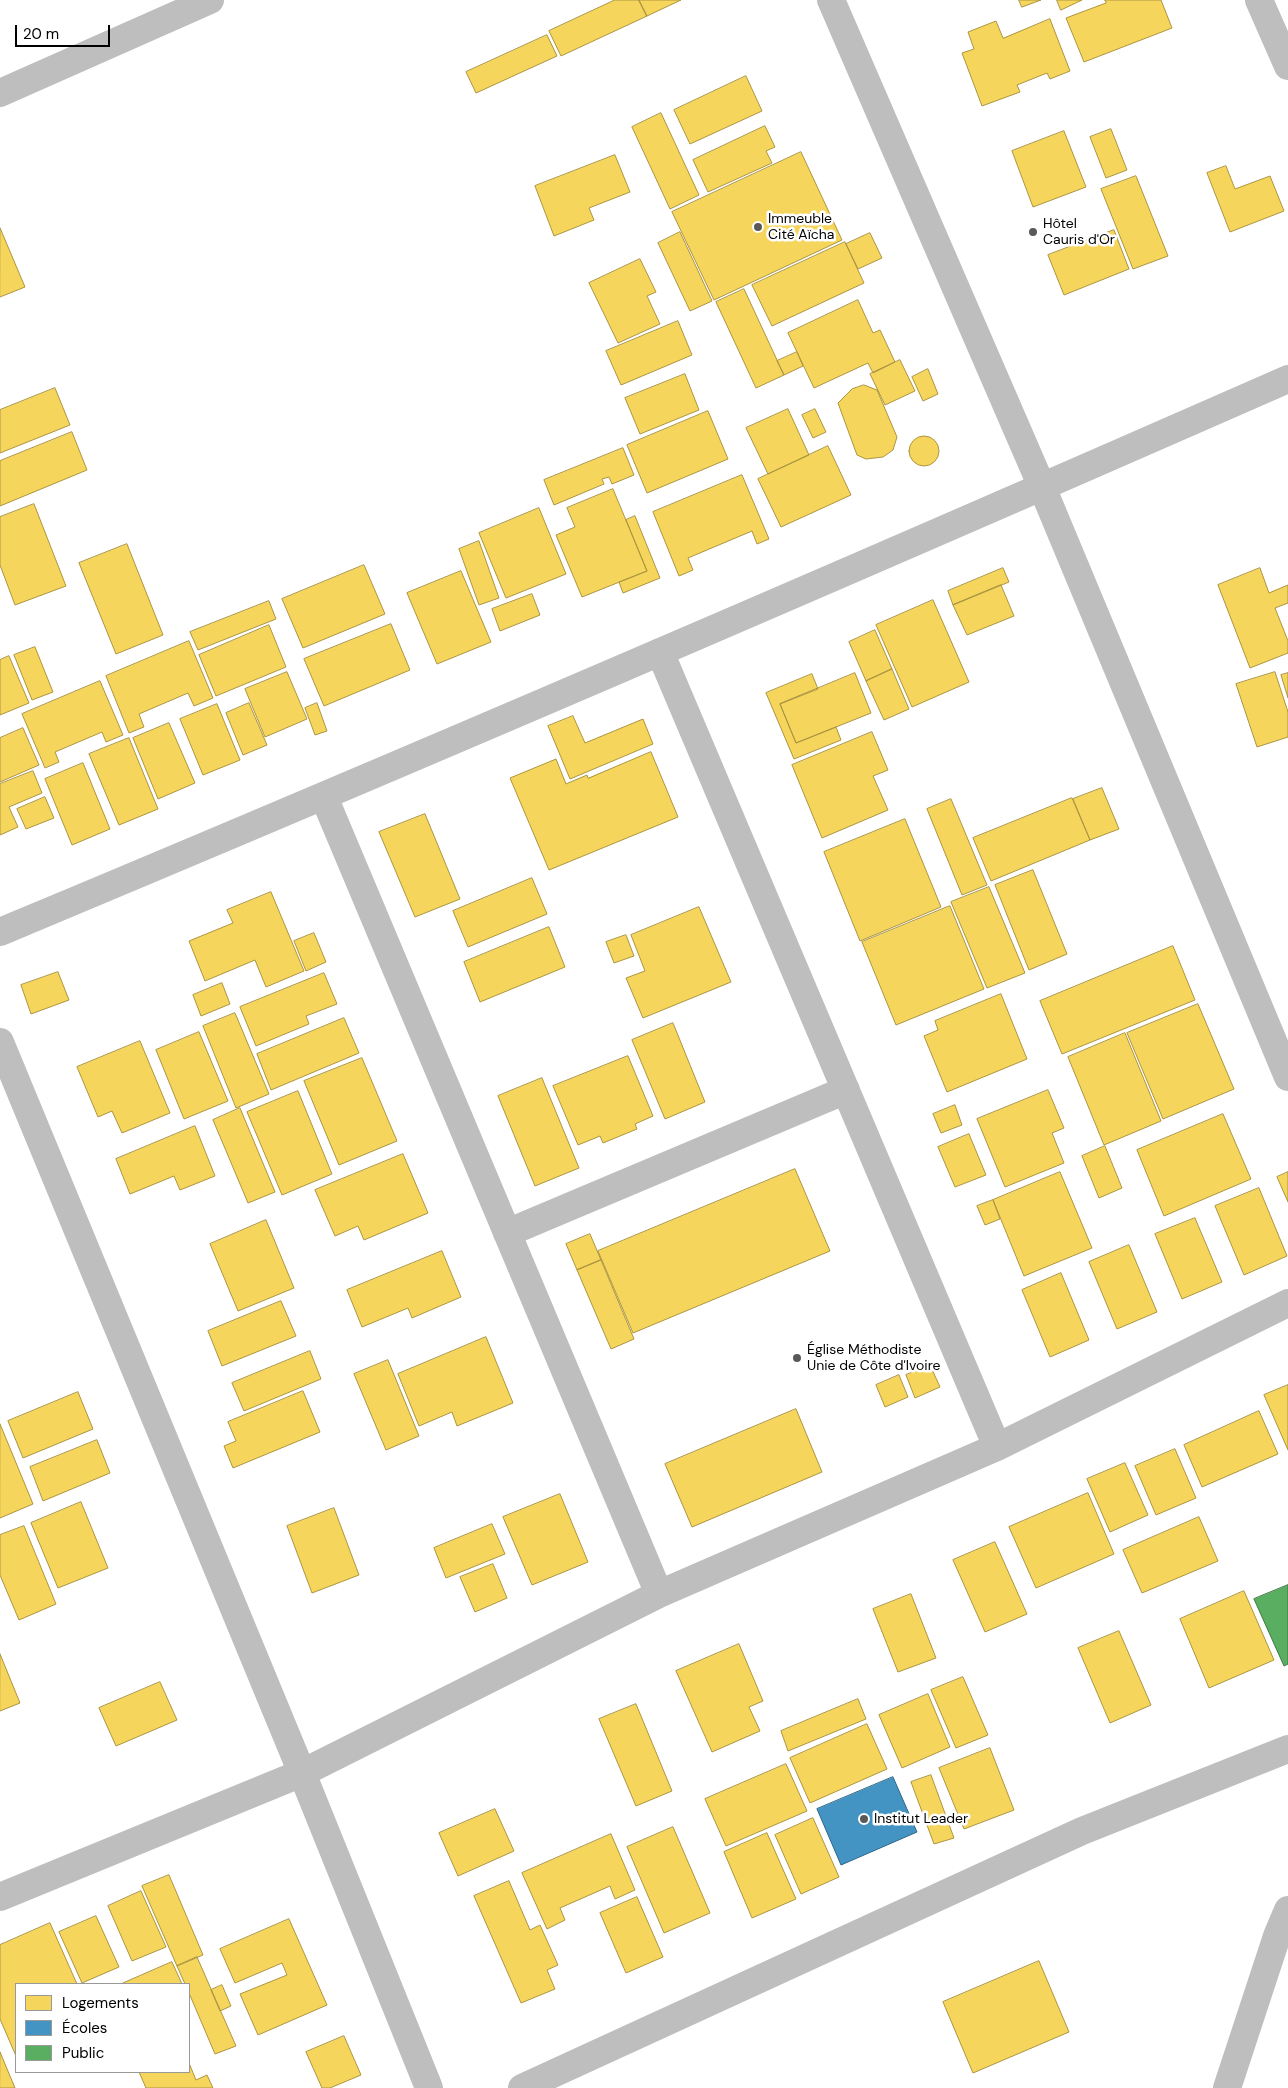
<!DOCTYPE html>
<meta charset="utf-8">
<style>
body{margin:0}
#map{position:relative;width:1288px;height:2088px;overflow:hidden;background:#fff;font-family:"DM Sans",sans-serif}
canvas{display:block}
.legend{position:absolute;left:15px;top:1983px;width:175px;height:90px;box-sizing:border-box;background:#fff;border:1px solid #999;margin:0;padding:6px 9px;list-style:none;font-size:15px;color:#000}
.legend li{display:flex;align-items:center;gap:10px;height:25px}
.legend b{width:25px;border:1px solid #999}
.scale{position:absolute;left:15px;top:25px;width:95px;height:22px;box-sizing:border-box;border:2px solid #000;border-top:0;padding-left:6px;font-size:15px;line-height:18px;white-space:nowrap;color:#000;-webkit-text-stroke:4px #fff;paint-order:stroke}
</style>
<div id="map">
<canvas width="1288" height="2088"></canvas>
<ul class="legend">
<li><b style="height:14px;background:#f6d55c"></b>Logements</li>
<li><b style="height:14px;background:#4393c3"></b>Écoles</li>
<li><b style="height:14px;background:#5aae61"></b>Public</li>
</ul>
<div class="scale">20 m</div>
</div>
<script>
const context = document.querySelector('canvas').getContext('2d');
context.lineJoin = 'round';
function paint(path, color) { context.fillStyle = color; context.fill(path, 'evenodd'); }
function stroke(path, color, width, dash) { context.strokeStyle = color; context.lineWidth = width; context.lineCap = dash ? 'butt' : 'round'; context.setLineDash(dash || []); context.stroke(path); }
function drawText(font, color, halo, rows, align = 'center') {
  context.font = font + ' "DM Sans",sans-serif'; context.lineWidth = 5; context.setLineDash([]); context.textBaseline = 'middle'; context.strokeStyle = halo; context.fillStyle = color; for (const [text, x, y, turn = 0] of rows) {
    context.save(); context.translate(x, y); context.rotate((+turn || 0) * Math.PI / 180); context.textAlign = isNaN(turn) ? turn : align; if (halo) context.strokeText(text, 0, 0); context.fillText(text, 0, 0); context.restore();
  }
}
const homes = new Path2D(`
 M 615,0 L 639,0 L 647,16 L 561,56 L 549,31 Z
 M 639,0 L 681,0 L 647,16 Z
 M 1019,0 L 1041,0 L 1022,7 Z
 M 1057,0 L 1082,0 L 1061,10 Z
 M 1105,0 L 1161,0 L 1172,28 L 1084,62 L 1066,18 L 1106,3 Z
 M 1050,19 L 1070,71 L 1050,79 L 1047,73 L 1017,85 L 1020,92 L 982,106 L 962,53 L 974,49 L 968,32 L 996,21 L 1003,38 Z
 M 547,35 L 557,56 L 476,93 L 466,72 Z
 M 746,76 L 762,111 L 690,144 L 674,110 Z
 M 661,113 L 699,195 L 670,209 L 632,127 Z
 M 765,126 L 775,147 L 766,151 L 772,163 L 708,192 L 693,160 Z
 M 1111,129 L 1127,170 L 1106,178 L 1090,137 Z
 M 1064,131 L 1086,187 L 1033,207 L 1012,151 Z
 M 801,152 L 842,240 L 714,300 L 672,212 Z
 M 615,155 L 630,192 L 589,208 L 594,220 L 554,236 L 535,186 Z
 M 1226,166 L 1235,189 L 1270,176 L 1284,211 L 1230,232 L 1207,173 Z
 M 1136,176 L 1168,256 L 1133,269 L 1101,189 Z
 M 0,228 L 25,287 L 0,297 Z
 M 1114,230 L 1129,269 L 1064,295 L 1048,255 Z
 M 680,232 L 712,301 L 690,311 L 658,243 Z
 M 870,233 L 882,258 L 858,269 L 846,244 Z
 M 845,242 L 864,283 L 772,326 L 752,285 Z
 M 640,259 L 656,292 L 647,296 L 660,324 L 618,343 L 589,283 Z
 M 744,289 L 784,375 L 756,388 L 716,302 Z
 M 858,300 L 873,333 L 880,330 L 895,362 L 873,373 L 868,363 L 814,388 L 788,333 Z
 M 678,321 L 692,355 L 621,385 L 606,351 Z
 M 797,352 L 803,366 L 784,375 L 777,361 Z
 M 900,360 L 915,391 L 885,405 L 870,374 Z
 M 928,369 L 938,394 L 923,401 L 912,377 Z
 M 685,374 L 699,410 L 640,434 L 625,398 Z
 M 864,385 L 877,390 L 897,437 L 893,450 L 883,457 L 866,459 L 857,455 L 838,403 L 852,389 Z
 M 55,388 L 70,425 L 0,453 L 0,410 Z
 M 788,409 L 809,455 L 768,474 L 746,428 Z
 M 815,409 L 826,432 L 813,438 L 802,415 Z
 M 708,411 L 728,459 L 647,493 L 627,445 Z
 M 72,432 L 87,470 L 0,506 L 0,461 Z
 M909 451a15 15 0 1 1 30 0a15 15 0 1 1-30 0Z
 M 828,446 L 851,495 L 781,527 L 758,479 Z
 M 623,448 L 634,475 L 612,484 L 609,477 L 602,479 L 604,484 L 554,505 L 544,480 Z
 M 742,475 L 769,539 L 757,544 L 752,531 L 688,558 L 693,570 L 679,576 L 653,512 Z
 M 613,489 L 647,571 L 582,597 L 556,535 L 575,527 L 567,508 Z
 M 34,504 L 66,586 L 15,605 L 0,565 L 0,517 Z
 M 539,508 L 566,574 L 506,598 L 479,533 Z
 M 635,516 L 660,578 L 623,593 L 619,582 L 647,571 L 626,520 Z
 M 479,541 L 499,598 L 479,605 L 459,549 Z
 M 127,544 L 163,635 L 116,654 L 79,563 Z
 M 364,565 L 385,614 L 303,648 L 282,599 Z
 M 1003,568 L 1009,582 L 953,605 L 948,591 Z
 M 1260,568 L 1269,593 L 1288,585 L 1288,603 L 1275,608 L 1288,641 L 1288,653 L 1250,668 L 1218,585 Z
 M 461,571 L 491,642 L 437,664 L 407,593 Z
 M 1001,585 L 1014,616 L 967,635 L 953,605 Z
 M 532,594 L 540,615 L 500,631 L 492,609 Z
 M 933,600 L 969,682 L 912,707 L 876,625 Z
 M 269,601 L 276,619 L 198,650 L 190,632 Z
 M 391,624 L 410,670 L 324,706 L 304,659 Z
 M 269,625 L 286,667 L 216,696 L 199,655 Z
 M 875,630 L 892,669 L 866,681 L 849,642 Z
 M 189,641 L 213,698 L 194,706 L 188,693 L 139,714 L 144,727 L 129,733 L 106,676 Z
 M 35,647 L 53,692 L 32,700 L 14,655 Z
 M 9,656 L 29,703 L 0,715 L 0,660 Z
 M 892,669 L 909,709 L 884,720 L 866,681 Z
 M 287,672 L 307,719 L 265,737 L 245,689 Z
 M 1275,672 L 1288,712 L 1288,737 L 1257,747 L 1236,684 Z
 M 855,673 L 871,713 L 796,743 L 780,704 Z
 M 1288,673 L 1288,698 L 1281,675 Z
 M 812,674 L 818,689 L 780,704 L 796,743 L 836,727 L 841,740 L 794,759 L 766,693 Z
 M 100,681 L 123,735 L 106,742 L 102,732 L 55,752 L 59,762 L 45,768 L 22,714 Z
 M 249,703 L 267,745 L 243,755 L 226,713 Z
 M 317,703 L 327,731 L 315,735 L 305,708 Z
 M 217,704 L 240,760 L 203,775 L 180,719 Z
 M 573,716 L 585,743 L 643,719 L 653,744 L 570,779 L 548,726 Z
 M 169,723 L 195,783 L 158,799 L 133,738 Z
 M 23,728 L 39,765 L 0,782 L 0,738 Z
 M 872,732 L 888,770 L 873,776 L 888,810 L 822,838 L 792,765 Z
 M 129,738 L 158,809 L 119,825 L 89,754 Z
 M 651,752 L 678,817 L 549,870 L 510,778 L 556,759 L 566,784 L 587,775 L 588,778 Z
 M 83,763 L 110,829 L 72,845 L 45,779 Z
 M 33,771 L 42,793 L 9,807 L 18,827 L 0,835 L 0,784 Z
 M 1102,788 L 1119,829 L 1090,840 L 1073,799 Z
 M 45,797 L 54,818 L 26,829 L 17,809 Z
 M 1072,798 L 1090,840 L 991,881 L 973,838 Z
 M 951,799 L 987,885 L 962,895 L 927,809 Z
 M 425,814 L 460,899 L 415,917 L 379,832 Z
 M 905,819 L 941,907 L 860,941 L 824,852 Z
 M 1033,870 L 1067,954 L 1029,970 L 995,885 Z
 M 532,878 L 547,914 L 468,947 L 453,911 Z
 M 989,887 L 1025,973 L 987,988 L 951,902 Z
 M 271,892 L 304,971 L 266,987 L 255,960 L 205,981 L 189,941 L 233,923 L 227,910 Z
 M 950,906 L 984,989 L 896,1025 L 862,942 Z
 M 699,907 L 731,982 L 643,1018 L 626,978 L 645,971 L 631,935 Z
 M 549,927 L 565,967 L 480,1002 L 464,962 Z
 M 314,933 L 326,962 L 306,971 L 294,941 Z
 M 626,935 L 634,956 L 614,963 L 606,942 Z
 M 1173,946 L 1195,1000 L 1062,1054 L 1040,1001 Z
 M 58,972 L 69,1000 L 31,1014 L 21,985 Z
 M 324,973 L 337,1004 L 306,1016 L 309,1024 L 256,1046 L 240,1007 Z
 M 222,983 L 230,1004 L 201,1016 L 193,995 Z
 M 1001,994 L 1027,1059 L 947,1092 L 924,1036 L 938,1030 L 935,1021 Z
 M 1198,1004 L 1234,1089 L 1163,1119 L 1127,1033 Z
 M 235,1013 L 269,1094 L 236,1108 L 203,1026 Z
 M 344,1018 L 359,1053 L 271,1090 L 257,1054 Z
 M 673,1023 L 705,1102 L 665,1119 L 632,1040 Z
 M 199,1032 L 228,1101 L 184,1119 L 156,1050 Z
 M 1125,1033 L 1161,1121 L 1104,1145 L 1068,1057 Z
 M 140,1041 L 170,1113 L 122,1133 L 112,1111 L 98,1117 L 77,1067 Z
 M 628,1056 L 653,1116 L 635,1124 L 637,1129 L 603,1143 L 600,1136 L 578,1145 L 553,1086 Z
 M 362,1058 L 397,1141 L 339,1165 L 304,1081 Z
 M 542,1078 L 579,1168 L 535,1186 L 498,1096 Z
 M 1048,1090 L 1064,1128 L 1052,1133 L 1064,1163 L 1005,1187 L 977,1119 Z
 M 298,1091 L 332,1174 L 282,1195 L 247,1112 Z
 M 955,1105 L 962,1125 L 941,1133 L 933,1114 Z
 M 240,1108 L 275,1192 L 248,1203 L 213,1120 Z
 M 1223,1114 L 1251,1179 L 1164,1216 L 1137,1150 Z
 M 195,1126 L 215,1176 L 180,1190 L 174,1176 L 130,1194 L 116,1159 Z
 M 969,1134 L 986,1175 L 955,1187 L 938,1147 Z
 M 1105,1146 L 1122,1188 L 1099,1198 L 1082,1156 Z
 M 403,1154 L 428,1213 L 364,1240 L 358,1226 L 335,1236 L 315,1190 Z
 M 795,1169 L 830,1251 L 633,1333 L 598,1251 Z
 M 1060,1172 L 1092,1248 L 1024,1276 L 993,1200 Z
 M 1288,1172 L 1288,1202 L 1277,1177 Z
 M 1259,1188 L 1287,1256 L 1244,1275 L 1215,1206 Z
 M 993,1200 L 1000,1219 L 985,1225 L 977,1206 Z
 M 1195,1218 L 1222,1282 L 1182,1299 L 1155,1234 Z
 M 266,1220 L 294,1288 L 238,1311 L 210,1244 Z
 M 590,1234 L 601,1260 L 577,1270 L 566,1244 Z
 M 1129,1245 L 1157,1312 L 1117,1329 L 1089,1262 Z
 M 442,1251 L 461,1297 L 412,1318 L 408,1308 L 362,1327 L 347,1290 Z
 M 601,1260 L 634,1339 L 611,1349 L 577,1270 Z
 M 1061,1273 L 1089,1340 L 1050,1357 L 1022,1290 Z
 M 281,1301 L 296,1336 L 222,1366 L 208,1331 Z
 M 486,1337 L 513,1403 L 457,1426 L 452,1412 L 419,1426 L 398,1374 Z
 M 310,1351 L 321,1379 L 244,1411 L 232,1383 Z
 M 388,1360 L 419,1436 L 386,1450 L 354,1374 Z
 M 930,1365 L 940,1387 L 915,1398 L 906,1375 Z
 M 899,1375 L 908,1397 L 885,1407 L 876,1385 Z
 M 1288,1385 L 1288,1450 L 1264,1395 Z
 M 303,1391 L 320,1432 L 233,1468 L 224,1446 L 236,1441 L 228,1422 Z
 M 78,1392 L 93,1429 L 23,1458 L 8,1421 Z
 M 796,1409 L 822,1472 L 692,1527 L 665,1464 Z
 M 1259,1411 L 1278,1454 L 1202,1487 L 1184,1445 Z
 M 0,1424 L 33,1504 L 0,1518 Z
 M 97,1440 L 110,1473 L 43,1501 L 30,1467 Z
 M 1175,1449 L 1196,1498 L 1156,1515 L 1135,1466 Z
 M 1125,1463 L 1148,1515 L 1110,1532 L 1087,1479 Z
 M 1088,1493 L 1114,1554 L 1036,1588 L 1009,1527 Z
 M 560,1494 L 588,1562 L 532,1585 L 503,1517 Z
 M 81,1502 L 108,1568 L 58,1588 L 31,1523 Z
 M 334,1508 L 359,1575 L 312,1593 L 287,1526 Z
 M 1199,1517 L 1218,1561 L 1142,1593 L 1123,1550 Z
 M 492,1524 L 505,1554 L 446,1578 L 434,1548 Z
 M 24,1526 L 56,1604 L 19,1620 L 0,1575 L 0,1535 Z
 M 995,1542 L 1027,1614 L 985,1632 L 953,1560 Z
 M 493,1564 L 507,1598 L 475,1612 L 460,1577 Z
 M 1244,1591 L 1274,1660 L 1209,1688 L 1180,1619 Z
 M 911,1594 L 936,1658 L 898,1672 L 873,1609 Z
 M 1119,1631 L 1151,1705 L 1110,1723 L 1078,1648 Z
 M 739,1644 L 763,1701 L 749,1707 L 760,1731 L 712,1752 L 676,1671 Z
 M 0,1654 L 20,1703 L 0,1711 Z
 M 963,1677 L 988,1735 L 956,1748 L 931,1690 Z
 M 160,1682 L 177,1720 L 116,1746 L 99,1708 Z
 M 928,1694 L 950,1747 L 902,1768 L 879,1715 Z
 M 858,1699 L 866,1719 L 788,1751 L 781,1731 Z
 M 636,1704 L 672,1791 L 636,1806 L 599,1719 Z
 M 867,1724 L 887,1769 L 810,1803 L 790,1758 Z
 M 990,1748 L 1014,1810 L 964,1829 L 939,1768 Z
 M 786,1764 L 807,1811 L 726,1846 L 705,1799 Z
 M 931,1775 L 954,1838 L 934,1844 L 911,1782 Z
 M 495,1809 L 514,1851 L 458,1876 L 439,1833 Z
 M 813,1818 L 839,1877 L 801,1894 L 775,1835 Z
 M 673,1827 L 710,1913 L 664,1933 L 627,1847 Z
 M 767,1833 L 796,1899 L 752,1918 L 724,1852 Z
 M 611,1834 L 635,1890 L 615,1899 L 610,1886 L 560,1908 L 565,1920 L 547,1929 L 522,1873 Z
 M 169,1875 L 203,1955 L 177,1966 L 142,1886 Z
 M 509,1881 L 530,1930 L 540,1925 L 558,1965 L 547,1970 L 555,1989 L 521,2003 L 474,1896 Z
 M 141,1891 L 166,1947 L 132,1961 L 108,1906 Z
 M 637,1897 L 663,1957 L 626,1973 L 600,1913 Z
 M 96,1916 L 119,1967 L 82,1983 L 59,1932 Z
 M 289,1919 L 327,2005 L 258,2035 L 240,1994 L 287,1975 L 282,1963 L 235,1983 L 220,1949 Z
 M 50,1923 L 77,1984 L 16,1984 L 16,2056 L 0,2019 L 0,1945 Z
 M 197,1957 L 236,2046 L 215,2054 L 189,1993 L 189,1984 L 185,1984 L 177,1966 Z
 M 1039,1961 L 1069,2032 L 973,2073 L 943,2002 Z
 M 172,1962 L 182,1984 L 121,1984 Z
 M 222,1985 L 231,2006 L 220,2011 L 211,1990 Z
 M 344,2036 L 361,2075 L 330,2088 L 322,2088 L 306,2052 Z
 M 0,2052 L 15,2088 L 0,2088 Z
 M 189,2063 L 196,2080 L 207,2075 L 213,2088 L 146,2088 L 139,2072 L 189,2072 Z`);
paint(homes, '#f6d55c');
stroke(homes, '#ac9540', 1);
const schools = new Path2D(`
 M 893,1777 L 917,1832 L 841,1865 L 817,1809 Z`);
paint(schools, '#4393c3');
stroke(schools, '#2f6788', 1);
const public = new Path2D(`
 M 1288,1585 L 1288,1664 L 1284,1666 L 1254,1599 Z`);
paint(public, '#5aae61');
stroke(public, '#3f7a44', 1);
stroke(new Path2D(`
 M 831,0 L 1042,487 L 1288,1077
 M 1259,0 L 1288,66
 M 0,93 L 210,0
 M 660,652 L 997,1447
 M 324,797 L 659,1594
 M 0,932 C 431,752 860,567 1288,379
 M 0,1042 L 302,1773 L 429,2088
 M 507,1233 L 846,1090
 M 0,1897 L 302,1773 L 659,1594 L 997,1447 L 1288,1303
 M 522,2088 L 1082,1831 L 1288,1749
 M 1227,2088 L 1277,1936 L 1288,1910`), '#bebebe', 28);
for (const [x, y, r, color] of [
 [758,227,5,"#595959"],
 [1033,232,5,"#595959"],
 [797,1358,5,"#595959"],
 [864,1819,5,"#595959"]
]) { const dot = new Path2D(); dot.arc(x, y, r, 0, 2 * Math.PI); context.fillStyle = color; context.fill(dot); stroke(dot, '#fff', 2); }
drawText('14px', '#000', '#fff', [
 ["Immeuble",768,219],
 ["Cité Aïcha",768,235],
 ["Hôtel",1043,224],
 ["Cauris d'Or",1043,240],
 ["Église Méthodiste",807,1350],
 ["Unie de Côte d'Ivoire",807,1366],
 ["Institut Leader",874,1819]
], 'left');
</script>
